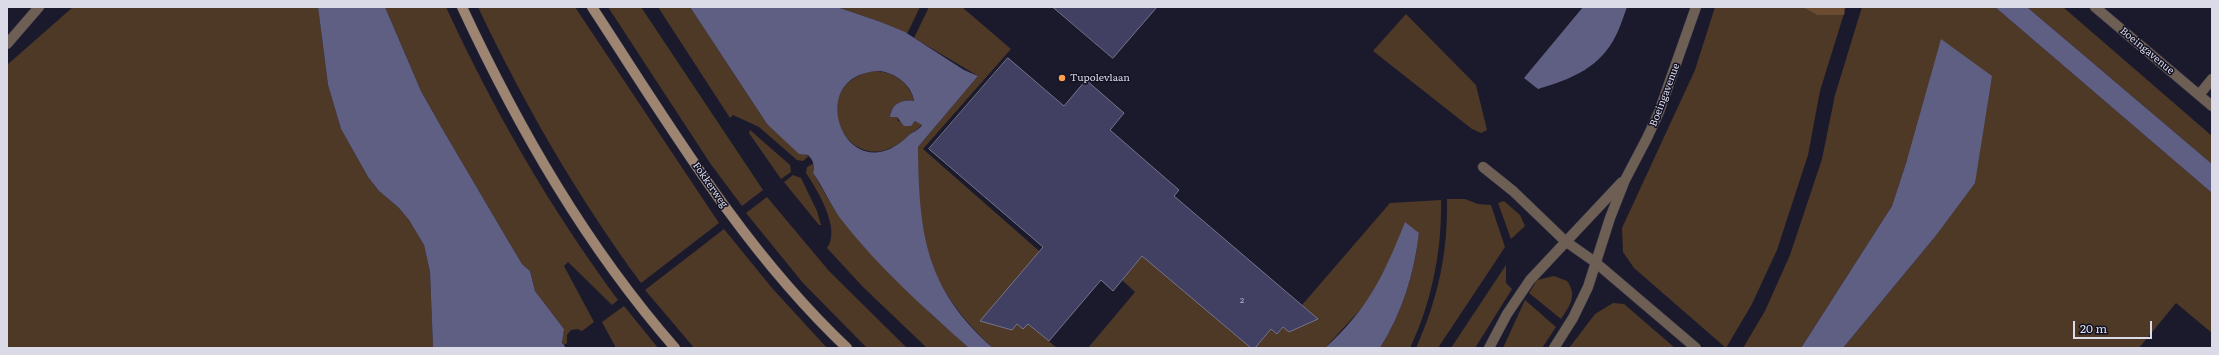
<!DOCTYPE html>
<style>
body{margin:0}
#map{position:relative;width:2219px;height:355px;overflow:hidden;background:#1b1a2d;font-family:Literata,serif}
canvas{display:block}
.frame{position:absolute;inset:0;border:8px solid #dbdbe8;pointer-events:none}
.scale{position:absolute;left:2073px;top:321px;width:79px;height:18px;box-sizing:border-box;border:2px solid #dbdbe8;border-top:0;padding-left:5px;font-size:12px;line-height:14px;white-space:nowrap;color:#dbdbe8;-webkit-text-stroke:3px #121123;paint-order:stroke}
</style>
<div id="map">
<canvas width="2219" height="355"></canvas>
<div class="frame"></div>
<div class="scale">20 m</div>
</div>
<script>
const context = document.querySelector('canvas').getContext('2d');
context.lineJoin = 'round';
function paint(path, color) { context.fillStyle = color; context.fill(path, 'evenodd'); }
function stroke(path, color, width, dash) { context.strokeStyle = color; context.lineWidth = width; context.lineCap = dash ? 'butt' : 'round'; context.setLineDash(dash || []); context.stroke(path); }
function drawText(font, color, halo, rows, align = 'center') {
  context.font = font + ' Literata,serif'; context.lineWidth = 3; context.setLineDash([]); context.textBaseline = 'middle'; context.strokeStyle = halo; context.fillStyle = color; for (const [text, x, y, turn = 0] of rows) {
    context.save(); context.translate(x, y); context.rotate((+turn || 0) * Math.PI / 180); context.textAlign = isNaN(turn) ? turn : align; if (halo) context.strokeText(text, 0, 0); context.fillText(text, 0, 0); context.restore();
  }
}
paint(new Path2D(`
 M 73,7 L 318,7 L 328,85 L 341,129 L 368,177 L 379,191 L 399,208 L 409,220 L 424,245 L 430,272 L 433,348 L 7,348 L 7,65 Z
 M 385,7 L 446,7 C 495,113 549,206 618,300 L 612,305 L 568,262 L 564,266 L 594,322 L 582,331 L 577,329 L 571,330 L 567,335 L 567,343 L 563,346 L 562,340 L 564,329 L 535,291 L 530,271 L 522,264 L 503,232 L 443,130 L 421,91 Z
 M 478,7 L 575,7 L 719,223 L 641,283 C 577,196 524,104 478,7 Z
 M 608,7 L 641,7 L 763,190 L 742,206 L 710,163 Z
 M 658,7 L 690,7 L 767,124 L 803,154 L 809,156 L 803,161 L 797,160 L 759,127 L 733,115 L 730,118 Z
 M 837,7 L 920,7 L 907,34 L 881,22 Z
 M 929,7 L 962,7 L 1011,49 L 923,149 L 1046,257 L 1001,310 L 1023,329 L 1028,324 L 1057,348 L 993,348 C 951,309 923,268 919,209 C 918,188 918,168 918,147 L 978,76 L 914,38 Z
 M 1715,7 L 1802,7 L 1817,15 L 1844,15 L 1846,7 L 1820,91 L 1808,155 L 1777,250 L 1752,304 L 1726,348 L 1634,268 L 1623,252 L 1622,228 L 1695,70 Z
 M 1862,7 L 1995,7 L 2212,193 L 2212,333 L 2176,303 L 2139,348 L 1843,348 L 1934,238 L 1907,160 L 1892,206 L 1801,348 L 1743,348 L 1765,311 L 1790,255 L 1822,159 L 1835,95 Z
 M 2027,7 L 2063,7 L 2212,136 L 2212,164 Z
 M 1406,14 L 1476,85 L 1487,130 L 1481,133 L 1472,129 L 1373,51 Z
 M 874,71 C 893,71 910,83 914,101 C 904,99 894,103 890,113 L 897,117 L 898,121 L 914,123 L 915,121 L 922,124 C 918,130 913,131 908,136 C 850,191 800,84 874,71 Z
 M 750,130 L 790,165 L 791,172 L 781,179 L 749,133 Z
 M 814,163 L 813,173 L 834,209 L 865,246 L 931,314 L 969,348 L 927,348 L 863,287 L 827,248 C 841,229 818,191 806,173 L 807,167 Z
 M 793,175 L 801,178 L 817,211 L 821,225 L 819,225 L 784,182 Z
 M 767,197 L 829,271 L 907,348 L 867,348 L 803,283 L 746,213 Z
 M 1447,199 L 1465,199 L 1478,204 L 1491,205 L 1505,247 L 1438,348 L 1416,348 C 1438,299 1448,253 1447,199 Z
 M 1441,200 C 1442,250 1432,302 1410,348 L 1380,348 C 1402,313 1414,275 1419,233 L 1390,261 L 1375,290 L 1360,310 L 1325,348 L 1088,348 L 1135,292 L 1122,280 L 1142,256 L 1163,262 L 1259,344 L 1271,329 L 1277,334 L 1390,203 Z
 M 1504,201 L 1520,215 L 1525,226 L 1511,239 L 1498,203 Z
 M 724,229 L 772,288 L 827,348 L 694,348 L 690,343 L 645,290 Z
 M 1506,265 L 1506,283 L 1512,289 L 1475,348 L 1451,348 Z
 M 1554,276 L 1567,281 C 1578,295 1569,307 1561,319 L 1529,293 L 1537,280 Z
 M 1525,300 L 1556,327 L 1542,348 L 1503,348 Z
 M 1613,303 L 1624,304 L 1675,348 L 1569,348 L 1595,314 Z
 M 624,306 L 658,348 L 616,348 L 602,322 Z`), '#4e3826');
paint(new Path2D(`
 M 1802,7 L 1845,7 L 1844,15 L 1817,15 Z`), '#6b4c31');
paint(new Path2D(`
 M 318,7 L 385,7 L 421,91 L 443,130 L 503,232 L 522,264 L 530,271 L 535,291 L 564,329 L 562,343 L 566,348 L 433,348 L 430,272 L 424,245 L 409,220 L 399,208 L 379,191 L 368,177 L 341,129 L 328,85 Z
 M 690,7 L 837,7 L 881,22 L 905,32 L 964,70 L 978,76 L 918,147 C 919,234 925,288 993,348 L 969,348 C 924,308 877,266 840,218 C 830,204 823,187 813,173 C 815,165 813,160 808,155 L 799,154 L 767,124 ZM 880,71 C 895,73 912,85 914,101 C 902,99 891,104 890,117 L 897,117 L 904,126 L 911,126 L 915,121 L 922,125 C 918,131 913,131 908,136 C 846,196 800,73 880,71 Z
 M 1583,7 L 1627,7 C 1623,18 1619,31 1613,41 C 1596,70 1568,80 1538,89 L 1524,78 Z
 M 1995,7 L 2027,7 L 2212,164 L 2212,193 Z
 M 1941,39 L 1992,76 L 1975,183 L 1934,238 L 1843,348 L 1801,348 L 1892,206 L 1907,160 Z
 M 1405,222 L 1419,233 C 1414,275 1402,313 1380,348 L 1325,348 C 1368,309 1384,275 1405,222 Z`), '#5f5e83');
const building = new Path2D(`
 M 1053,7 L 1157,7 L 1113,58 Z
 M 1008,58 L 1064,106 L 1086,80 L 1124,113 L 1110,130 L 1179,190 L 1174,196 L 1318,319 L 1289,332 L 1283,327 L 1277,334 L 1271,329 L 1255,348 L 1251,348 L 1142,256 L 1113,291 L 1101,280 L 1049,341 L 1028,324 L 1023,329 L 1017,324 L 1012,330 L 980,321 L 1043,247 L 929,149 Z`);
paint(building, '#413f62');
stroke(building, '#75758c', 1);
const minor = new Path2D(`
 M 2095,7 L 2212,106
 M 7,44 L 39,7
 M 2199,95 L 2212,79
 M 1483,167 L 1513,191 L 1565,241 L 1595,262 L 1696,348`);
const tertiary = new Path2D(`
 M 1489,348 L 1507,314 L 1530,280 L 1622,182
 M 1554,348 L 1573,318 L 1588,287 L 1610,218 L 1625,180 L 1647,138 L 1659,112 L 1696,7`);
const secondary = new Path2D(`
 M 462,7 C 519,129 586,246 675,348
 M 592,7 C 670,126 743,250 847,348`);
stroke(minor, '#363547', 11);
stroke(tertiary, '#363547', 11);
stroke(secondary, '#363547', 11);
stroke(minor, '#6e5f54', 10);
stroke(tertiary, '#6e5f54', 10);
stroke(secondary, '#9d8572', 10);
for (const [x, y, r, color] of [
 [1062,78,4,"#f9a04d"]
]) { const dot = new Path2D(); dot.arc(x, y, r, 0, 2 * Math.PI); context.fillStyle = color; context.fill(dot); stroke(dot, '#121123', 1.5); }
drawText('8px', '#b4b4c6', null, [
 ["2",1242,301]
]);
drawText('10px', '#dbdbe8', '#121123', [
 ["Boeingavenue",2147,51,40],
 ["Boeingavenue",1665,95,-69],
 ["Fokkerweg",710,185,55]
]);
drawText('10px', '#dbdbe8', '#121123', [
 ["Tupolevlaan",1070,78]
], 'left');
</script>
